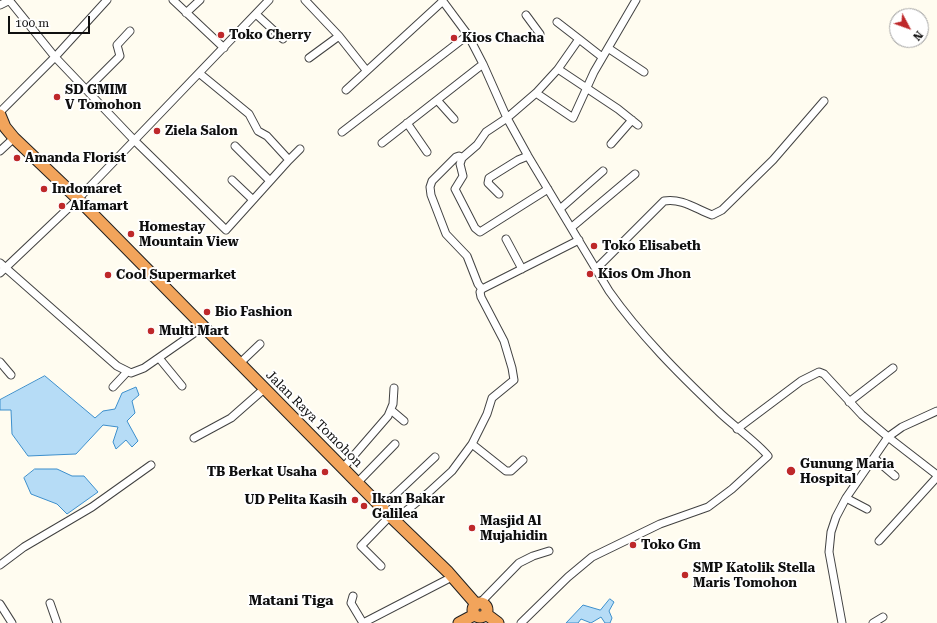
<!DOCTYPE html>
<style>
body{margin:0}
#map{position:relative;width:937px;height:623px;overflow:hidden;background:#fffcf0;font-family:"Roboto Serif",serif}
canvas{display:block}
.north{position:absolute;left:889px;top:8px;width:40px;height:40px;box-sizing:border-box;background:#fff;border:1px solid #9f9f9f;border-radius:50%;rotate:131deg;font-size:11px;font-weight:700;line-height:16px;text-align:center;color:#0f0f0f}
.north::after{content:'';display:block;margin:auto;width:14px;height:18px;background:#be282a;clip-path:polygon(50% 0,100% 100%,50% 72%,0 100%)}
.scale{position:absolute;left:8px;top:16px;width:82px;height:18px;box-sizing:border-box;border:2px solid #0f0f0f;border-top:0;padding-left:5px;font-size:12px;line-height:14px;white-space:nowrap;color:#0f0f0f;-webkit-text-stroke:3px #fff;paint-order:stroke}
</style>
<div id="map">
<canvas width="937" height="623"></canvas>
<div class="north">N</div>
<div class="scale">100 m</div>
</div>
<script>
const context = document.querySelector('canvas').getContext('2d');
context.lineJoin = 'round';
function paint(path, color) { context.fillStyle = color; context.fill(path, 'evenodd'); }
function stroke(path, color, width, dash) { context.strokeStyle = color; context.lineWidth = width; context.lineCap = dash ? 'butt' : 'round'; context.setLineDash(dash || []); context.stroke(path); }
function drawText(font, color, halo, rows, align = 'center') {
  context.font = font + ' "Roboto Serif",serif'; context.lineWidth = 4; context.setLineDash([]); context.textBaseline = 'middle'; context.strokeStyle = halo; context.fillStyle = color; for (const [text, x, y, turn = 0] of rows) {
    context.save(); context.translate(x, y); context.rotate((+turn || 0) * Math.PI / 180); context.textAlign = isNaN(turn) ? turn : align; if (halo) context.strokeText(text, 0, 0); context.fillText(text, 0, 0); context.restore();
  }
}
const water = new Path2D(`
 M 45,376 L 95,418 L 103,411 L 115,409 L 122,393 L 136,387 L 139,395 L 132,401 L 135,413 L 127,421 L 138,441 L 132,447 L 126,440 L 116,449 L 113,442 L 118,427 L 103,425 L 76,454 L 28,456 L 12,434 L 11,410 L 0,410 L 0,400 Z
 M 35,469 L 57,469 L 72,476 L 84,476 L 98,492 L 67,514 L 57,504 L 31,494 L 24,478 Z
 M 610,599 L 614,602 L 609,611 L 612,618 L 610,623 L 605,623 L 601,617 L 591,623 L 581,619 L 578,623 L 566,623 L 583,605 L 600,610 Z`);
paint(water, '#b6dcf6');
stroke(water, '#3d8fcc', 1);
const minor = new Path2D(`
 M 9,0 L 55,57 L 134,140 L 226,230 L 289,160 L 267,136 L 258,131 L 249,114 L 199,73
 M 173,0 L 224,48
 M 305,0 L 339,36 L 309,58
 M 442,0 L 468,35 L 483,64 L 507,118 L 528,156 L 609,291 C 640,335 679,374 718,411 C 731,424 758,443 768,456 L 732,489 L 708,507 L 660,524 L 592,557 L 568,577 L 521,623
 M 0,5 L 10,0
 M 186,13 L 200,0
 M 257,15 L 283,39
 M 526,15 L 540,34
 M 339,36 L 366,70
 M 579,39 L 602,57
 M 608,48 L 644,72
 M 558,69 L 618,109 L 638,125
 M 86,90 L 120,56 L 117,45 L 130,31
 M 346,90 L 443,1
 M 536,93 L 573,118 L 594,72 L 636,0
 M 437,100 L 454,119
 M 0,112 L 55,57 L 107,0
 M 407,123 L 427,152
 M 342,132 L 468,35
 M 382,143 L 483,64
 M 611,144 L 632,120
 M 235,146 L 270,181
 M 0,151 L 14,138
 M 462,158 L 459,156 L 456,157 L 432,181 L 430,187 L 431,195 L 446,234 L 467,256 L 478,284 L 482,289
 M 289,160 L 300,149
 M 232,180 L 252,199
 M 548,189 L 480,232 L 475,228 L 455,189 L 463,176 L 460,164 L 462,158 L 477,145 L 486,132 L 507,118 L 536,93 L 558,69 L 579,39 L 557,22
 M 499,194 L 488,183 L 489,178 L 518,160 L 528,156
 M 560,209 L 603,171
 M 572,227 L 635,174
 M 506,239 L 522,269
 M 0,263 L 117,366 L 131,373 L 144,368 L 203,327
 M 596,269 L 664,201 C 682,198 696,209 712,215 L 722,210 L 773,160 L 824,101
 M 0,273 L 78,199 L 269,0
 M 159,358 L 182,386
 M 0,362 L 11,375
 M 239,364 L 260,344
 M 113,387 L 127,372
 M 849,402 L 893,368
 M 391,410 L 404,421
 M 937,411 L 902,427 L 888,437 L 937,475
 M 737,429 L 801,381 L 819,372 L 824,374 L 862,415 L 888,437 L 846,498 L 836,517 L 831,532 L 829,552 L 842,623
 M 194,438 L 231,418 L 264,389
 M 472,444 L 506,471 L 511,471 L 523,460
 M 874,458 L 895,476
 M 343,468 L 388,416 L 393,404 L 394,388
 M 357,483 L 395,444
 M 846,498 L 867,509
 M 382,507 L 435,457
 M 396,522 L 401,515 L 428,493 L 452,471 L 472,444 L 487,414 L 492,398 L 514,380 L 512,368 L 504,341 L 481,297 L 480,292 L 482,289 L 579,240
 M 879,541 L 937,477
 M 0,565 L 24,547 L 92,507 L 151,465
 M 381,566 L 361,546 L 390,516
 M 353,596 L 351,603 L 363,623
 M 50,603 L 57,623
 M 480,603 L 519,563 L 533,556 L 549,551
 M 0,604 L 12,623
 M 363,623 L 452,577
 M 873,623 L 883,617`);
const highway = new Path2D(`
 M 0,115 L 5,127 L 14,138 L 78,199 L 390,516 L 448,572 L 476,604
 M473 610a7 7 0 1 1 14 0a7 7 0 1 1-14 0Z
 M 486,614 L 498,623
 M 459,623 L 474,615`);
stroke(minor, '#424242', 9);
stroke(highway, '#202020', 13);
stroke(minor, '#fff', 7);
stroke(highway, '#f2a45b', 11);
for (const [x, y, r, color] of [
 [221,35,4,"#be282a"],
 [454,38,4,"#be282a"],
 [57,97,4,"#be282a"],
 [157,131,4,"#be282a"],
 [17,158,4,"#be282a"],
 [44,189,4,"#be282a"],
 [62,206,4,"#be282a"],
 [131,234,4,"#be282a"],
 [594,246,4,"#be282a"],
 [590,274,4,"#be282a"],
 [108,275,4,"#be282a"],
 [207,312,4,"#be282a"],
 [151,331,4,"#be282a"],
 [791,471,5,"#be282a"],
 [325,472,4,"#be282a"],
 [355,500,4,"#be282a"],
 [364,506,4,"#be282a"],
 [472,528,4,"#be282a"],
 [633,545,4,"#be282a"],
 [685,575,4,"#be282a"]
]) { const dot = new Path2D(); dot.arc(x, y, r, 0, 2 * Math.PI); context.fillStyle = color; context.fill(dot); stroke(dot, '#fff', 1.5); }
drawText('bold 13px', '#0f0f0f', '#fff', [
 ["Toko Cherry",229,35],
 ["Kios Chacha",462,38],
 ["SD GMIM",65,90],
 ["V Tomohon",65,105],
 ["Ziela Salon",165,131],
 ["Amanda Florist",25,158],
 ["Indomaret",52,189],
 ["Alfamart",70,206],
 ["Homestay",139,227],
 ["Mountain View",139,242],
 ["Toko Elisabeth",602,246],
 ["Kios Om Jhon",598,274],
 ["Cool Supermarket",116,275],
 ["Bio Fashion",215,312],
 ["Multi Mart",159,331],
 ["Gunung Maria",800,464],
 ["Hospital",800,479],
 ["TB Berkat Usaha",317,472,"right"],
 ["Ikan Bakar",372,499],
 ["Galilea",372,514],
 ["UD Pelita Kasih",347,500,"right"],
 ["Masjid Al",480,521],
 ["Mujahidin",480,536],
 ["Toko Gm",641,545],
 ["SMP Katolik Stella",693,568],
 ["Maris Tomohon",693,583]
], 'left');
drawText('13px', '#0f0f0f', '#fff', [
 ["Jalan Raya Tomohon",314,419,45]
]);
drawText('bold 14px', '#0f0f0f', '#fff', [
 ["Matani Tiga",291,601]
]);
</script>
